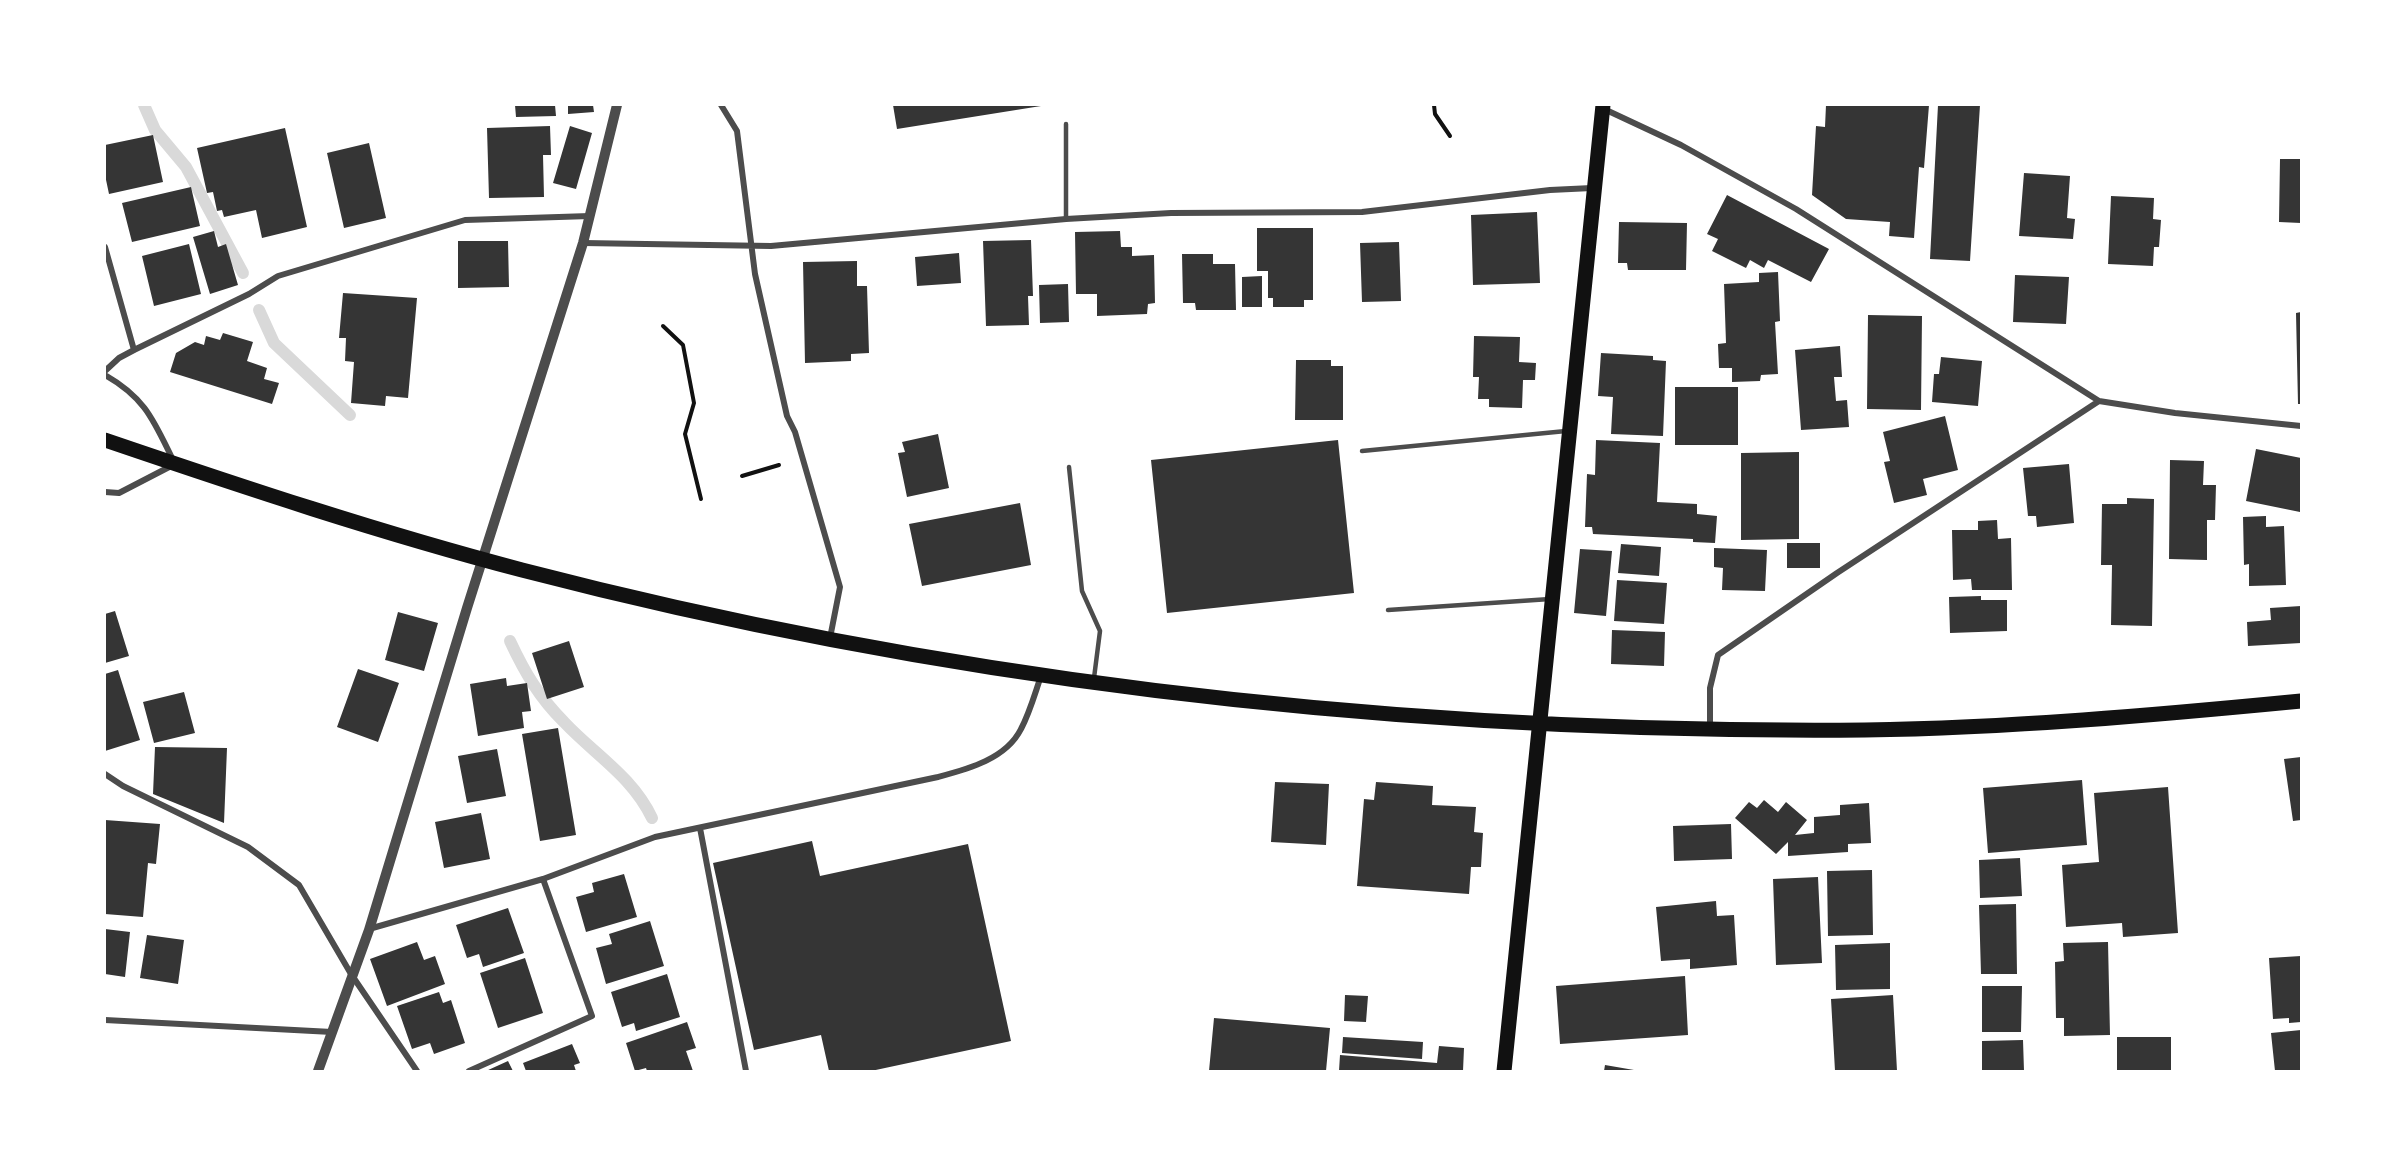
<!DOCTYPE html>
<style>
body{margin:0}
#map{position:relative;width:2406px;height:1176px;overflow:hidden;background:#fff;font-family:"Sofia Sans Condensed",sans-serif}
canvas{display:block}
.frame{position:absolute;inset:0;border:106px solid #fff;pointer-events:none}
</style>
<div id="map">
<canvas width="2406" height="1176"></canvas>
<div class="frame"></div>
</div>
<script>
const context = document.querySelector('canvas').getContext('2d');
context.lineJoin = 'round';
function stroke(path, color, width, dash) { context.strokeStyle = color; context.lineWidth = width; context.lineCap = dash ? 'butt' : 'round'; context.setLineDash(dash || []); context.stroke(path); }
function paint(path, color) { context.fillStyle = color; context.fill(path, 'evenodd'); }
stroke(new Path2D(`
 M 144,105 L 155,130 L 186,167 L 243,273
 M 259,310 L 274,343 L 350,415
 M 510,641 C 525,673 539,697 564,722 C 595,755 632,776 652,818`), '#d9d9d9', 12);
paint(new Path2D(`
 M 515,105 L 555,105 L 556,116 L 516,117 Z
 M 568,105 L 593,105 L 594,112 L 568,114 Z
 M 893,105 L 1041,105 L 1041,106 L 897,129 Z
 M 1826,105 L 1929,105 L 1924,168 L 1919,167 L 1914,238 L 1889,236 L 1890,222 L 1846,219 L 1812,195 L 1816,126 L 1825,127 Z
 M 1938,105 L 1980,105 L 1970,261 L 1930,259 Z
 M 550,126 L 551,155 L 543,155 L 544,197 L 489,198 L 487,128 Z
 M 570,126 L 592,133 L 576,189 L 553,183 Z
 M 285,128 L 307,227 L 262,238 L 256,210 L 224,217 L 222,210 L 217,211 L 213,192 L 207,193 L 197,148 Z
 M 153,135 L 163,182 L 109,194 L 105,175 L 105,145 Z
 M 369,143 L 386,218 L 344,228 L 327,153 Z
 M 2280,159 L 2301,159 L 2301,223 L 2279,222 Z
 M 2024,173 L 2070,176 L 2067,218 L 2075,219 L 2073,239 L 2019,236 Z
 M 191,187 L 200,226 L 132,242 L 122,203 Z
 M 1727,195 L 1829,249 L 1811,282 L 1768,260 L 1764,268 L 1750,260 L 1746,268 L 1712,251 L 1718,239 L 1707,234 Z
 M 2111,196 L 2154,198 L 2153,219 L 2161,220 L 2159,247 L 2154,247 L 2153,266 L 2108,264 Z
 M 1537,212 L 1540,283 L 1473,285 L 1471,215 Z
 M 1619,222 L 1687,223 L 1686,270 L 1628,270 L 1627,263 L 1618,263 Z
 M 1257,228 L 1313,228 L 1313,300 L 1304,300 L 1304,307 L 1273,307 L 1273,298 L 1268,298 L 1268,271 L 1257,271 Z
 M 214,231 L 218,247 L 226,244 L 238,285 L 210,294 L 193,237 Z
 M 1120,231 L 1121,247 L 1132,247 L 1132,256 L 1154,255 L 1155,303 L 1148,304 L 1147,314 L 1097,316 L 1097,294 L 1076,294 L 1075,232 Z
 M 1031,240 L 1033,296 L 1028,296 L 1029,325 L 986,326 L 983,241 Z
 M 458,241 L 508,241 L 509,287 L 458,288 Z
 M 1399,242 L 1401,301 L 1362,302 L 1360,243 Z
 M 189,244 L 201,294 L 154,306 L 142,256 Z
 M 959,253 L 961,283 L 917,286 L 915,257 Z
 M 1182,254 L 1213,254 L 1213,264 L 1235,264 L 1236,310 L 1196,310 L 1195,303 L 1183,303 Z
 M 857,261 L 857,286 L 867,286 L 869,353 L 851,354 L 851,361 L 805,363 L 803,262 Z
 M 1778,272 L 1780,321 L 1775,322 L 1778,374 L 1761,375 L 1760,381 L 1732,382 L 1732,368 L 1719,368 L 1718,344 L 1726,343 L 1724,284 L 1759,282 L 1759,273 Z
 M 2015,275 L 2069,277 L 2066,324 L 2013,322 Z
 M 1262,276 L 1262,307 L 1242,307 L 1242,277 Z
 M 1068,284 L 1069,322 L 1040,323 L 1039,285 Z
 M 343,293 L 417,298 L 408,398 L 386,396 L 385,406 L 351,403 L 354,362 L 345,361 L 346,338 L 339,338 Z
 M 2301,312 L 2301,404 L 2298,404 L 2296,313 Z
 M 1868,315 L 1922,316 L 1921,410 L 1867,409 Z
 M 223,333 L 253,342 L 247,361 L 267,368 L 264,379 L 279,383 L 272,404 L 170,372 L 176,353 L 195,342 L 204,345 L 206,336 L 220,340 Z
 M 1474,336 L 1520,337 L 1519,362 L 1536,363 L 1535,380 L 1523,380 L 1522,408 L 1489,407 L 1489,399 L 1478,399 L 1479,377 L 1473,377 Z
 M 1840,346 L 1842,377 L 1834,377 L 1836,401 L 1847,400 L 1849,427 L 1801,430 L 1795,350 Z
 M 1601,353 L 1653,356 L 1653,360 L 1666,361 L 1663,436 L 1611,434 L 1613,397 L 1598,396 Z
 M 1941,357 L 1982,361 L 1978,406 L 1932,402 L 1934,374 L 1939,374 Z
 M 1296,360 L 1331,360 L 1331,366 L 1343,366 L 1343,420 L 1295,420 Z
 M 1675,387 L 1738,387 L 1738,445 L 1675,445 Z
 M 1945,416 L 1958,470 L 1923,479 L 1927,495 L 1894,503 L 1884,462 L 1890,461 L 1883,432 Z
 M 938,434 L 949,488 L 907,497 L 898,453 L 905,452 L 902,442 Z
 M 1338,440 L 1354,593 L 1167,613 L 1151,460 Z
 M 1596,440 L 1660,443 L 1657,502 L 1697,504 L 1697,514 L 1717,516 L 1715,543 L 1693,542 L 1693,539 L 1593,534 L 1592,527 L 1585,527 L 1587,474 L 1595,475 Z
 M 2256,449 L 2301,458 L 2300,512 L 2246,501 Z
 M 1799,452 L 1799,539 L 1741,540 L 1741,453 Z
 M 2170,460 L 2204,461 L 2203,485 L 2216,485 L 2215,520 L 2207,520 L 2207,560 L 2169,559 Z
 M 2069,464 L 2074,523 L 2037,527 L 2036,516 L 2028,516 L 2023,468 Z
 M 2127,498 L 2154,499 L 2152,626 L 2111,625 L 2112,565 L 2101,565 L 2102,504 L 2127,504 Z
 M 1020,503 L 1031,565 L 922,586 L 909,524 Z
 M 2266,516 L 2266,527 L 2284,526 L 2286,585 L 2249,586 L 2249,564 L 2244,565 L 2243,517 Z
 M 1997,520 L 1998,539 L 2011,538 L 2012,590 L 1972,590 L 1971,579 L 1953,580 L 1952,530 L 1978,530 L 1978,521 Z
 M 1787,543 L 1820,543 L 1820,568 L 1787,568 Z
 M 1621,544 L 1661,547 L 1659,576 L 1618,573 Z
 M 1714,548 L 1767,550 L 1765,591 L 1722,590 L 1723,568 L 1714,567 Z
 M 1580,549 L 1612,551 L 1606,616 L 1574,613 Z
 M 1617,580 L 1667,583 L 1664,624 L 1614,621 Z
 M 1981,596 L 1981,600 L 2007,600 L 2007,631 L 1950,633 L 1949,597 Z
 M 2301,606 L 2301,643 L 2248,646 L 2247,622 L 2271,620 L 2270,608 Z
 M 115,611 L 129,656 L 105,663 L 105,614 Z
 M 398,612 L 438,623 L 424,671 L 385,660 Z
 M 1612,630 L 1665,632 L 1664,666 L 1611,664 Z
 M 569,641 L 584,687 L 547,699 L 532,653 Z
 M 358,669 L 399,683 L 378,742 L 337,727 Z
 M 118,670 L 140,740 L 105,751 L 105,674 Z
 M 506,678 L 507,686 L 527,683 L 531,711 L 522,712 L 524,728 L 478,736 L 470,684 Z
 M 184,692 L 195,733 L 154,743 L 143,702 Z
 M 558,728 L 576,835 L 540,841 L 522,734 Z
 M 155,747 L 227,748 L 224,823 L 153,794 Z
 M 497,749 L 506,796 L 467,803 L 458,756 Z
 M 2301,757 L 2301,820 L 2293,821 L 2284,759 Z
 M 2082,780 L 2087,845 L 1988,853 L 1983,788 Z
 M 1275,782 L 1329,784 L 1326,845 L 1271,842 Z
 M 1376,782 L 1433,786 L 1432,805 L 1476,807 L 1474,832 L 1483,833 L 1481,867 L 1471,867 L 1469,894 L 1357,886 L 1364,799 L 1374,800 Z
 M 2168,787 L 2178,933 L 2123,937 L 2122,923 L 2066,927 L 2062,865 L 2099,862 L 2094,793 Z
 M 1764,800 L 1778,812 L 1786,802 L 1807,820 L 1795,835 L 1814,833 L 1814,817 L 1840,815 L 1840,805 L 1869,803 L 1871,843 L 1848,844 L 1848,852 L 1788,856 L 1788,842 L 1776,854 L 1735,818 L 1749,802 L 1757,808 Z
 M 481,813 L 490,859 L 444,868 L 435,822 Z
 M 105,820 L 160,824 L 156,864 L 148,863 L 143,917 L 105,914 Z
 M 1731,824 L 1732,859 L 1674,861 L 1673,826 Z
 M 812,841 L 820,876 L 968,844 L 1011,1041 L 871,1071 L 829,1071 L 821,1035 L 754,1050 L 713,863 Z
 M 2020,858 L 2022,896 L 1980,898 L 1979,860 Z
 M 1872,870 L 1873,935 L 1828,936 L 1827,871 Z
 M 624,874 L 637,917 L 586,932 L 576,897 L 594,892 L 592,883 Z
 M 1818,877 L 1822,963 L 1776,965 L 1773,879 Z
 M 1716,901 L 1717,916 L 1734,915 L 1737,965 L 1690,969 L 1690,959 L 1661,961 L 1656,907 Z
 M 2016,904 L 2017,974 L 1981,974 L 1979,905 Z
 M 508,908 L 524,953 L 483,967 L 479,954 L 467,958 L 456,925 Z
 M 650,921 L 664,966 L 606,984 L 596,948 L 612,944 L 609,934 Z
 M 105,929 L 130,932 L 125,977 L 105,974 Z
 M 147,935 L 184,940 L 178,984 L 140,978 Z
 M 417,942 L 424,960 L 435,956 L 445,984 L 387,1006 L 370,959 Z
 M 2108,942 L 2110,1035 L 2064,1036 L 2064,1018 L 2056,1018 L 2055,962 L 2064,961 L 2063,943 Z
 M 1890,943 L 1890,989 L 1836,990 L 1835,945 Z
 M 2301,956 L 2301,1022 L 2289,1023 L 2289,1018 L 2273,1019 L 2269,958 Z
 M 525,958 L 543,1013 L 498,1028 L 480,973 Z
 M 667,974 L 680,1017 L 636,1031 L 634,1023 L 622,1027 L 611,992 Z
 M 1685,976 L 1688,1035 L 1560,1044 L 1556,986 Z
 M 1982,986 L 2022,986 L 2021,1032 L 1982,1032 Z
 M 439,992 L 443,1003 L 451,1000 L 465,1043 L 434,1054 L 430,1043 L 412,1049 L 397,1006 Z
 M 1345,995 L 1368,996 L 1366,1022 L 1344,1021 Z
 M 1893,995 L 1897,1071 L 1835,1071 L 1831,999 Z
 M 1214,1018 L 1330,1028 L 1326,1071 L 1209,1071 Z
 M 687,1022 L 696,1048 L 686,1051 L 693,1071 L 647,1071 L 646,1068 L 635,1071 L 626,1043 Z
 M 2301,1030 L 2301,1071 L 2275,1071 L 2271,1033 Z
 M 1343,1037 L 1423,1042 L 1422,1059 L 1342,1053 Z
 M 2117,1037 L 2171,1037 L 2171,1071 L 2117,1071 Z
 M 2023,1040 L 2024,1071 L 1982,1071 L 1982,1041 Z
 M 572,1044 L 580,1063 L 574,1065 L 576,1071 L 526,1071 L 523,1063 Z
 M 1439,1046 L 1464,1048 L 1463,1071 L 1339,1071 L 1340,1055 L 1437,1063 Z
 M 508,1061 L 513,1071 L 486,1071 Z
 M 1605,1065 L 1634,1070 L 1634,1071 L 1604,1071 Z`), '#353535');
stroke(new Path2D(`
 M 1434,105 L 1435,114 L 1450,136
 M 663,326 L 683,345 L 694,403 L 685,434 L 701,499
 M 742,476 L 779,465`), '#111', 4);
stroke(new Path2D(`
 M 1066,124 L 1066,219
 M 1362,451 L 1566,431
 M 1069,467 L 1082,591 L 1100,631 L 1094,678
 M 1388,610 L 1550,599`), '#4c4c4c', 4.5);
stroke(new Path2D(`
 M 721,105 L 737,131 L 755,274 L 787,416 L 795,432 L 840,587 L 830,638
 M 1604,109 L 1681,145 L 1796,209 L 2099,401 L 2175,413 L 2301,426
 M 583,243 L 771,246 L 1066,219 L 1171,213 L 1362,212 L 1550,190 L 1592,188
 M 105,247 L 134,350
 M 105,371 L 119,358 L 134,350 L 249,294 L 278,276 L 465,220 L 590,216
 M 105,375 C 147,399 154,422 175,464 L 119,493 L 105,492
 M 1710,728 L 1710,688 L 1718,655 L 1837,573 L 2099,401
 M 105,774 L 123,786 L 248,847 L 299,885 L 351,974 L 417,1071
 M 700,828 L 746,1071
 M 369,929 L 543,879 L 655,837 L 938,777 C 968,769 1006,759 1021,729 C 1030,712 1035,693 1041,676
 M 105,1020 L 332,1032
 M 469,1071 L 592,1016 L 543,879`), '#4c4c4c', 6);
stroke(new Path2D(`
 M 318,1071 L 369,930 L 467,608 L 583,243 L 617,105`), '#4c4c4c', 10);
stroke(new Path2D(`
 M 105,440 C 243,487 381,533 522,570 C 960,684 1413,734 1865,730 C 2010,728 2156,715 2301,701
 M 1504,1071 L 1603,105`), '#111', 15);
</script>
